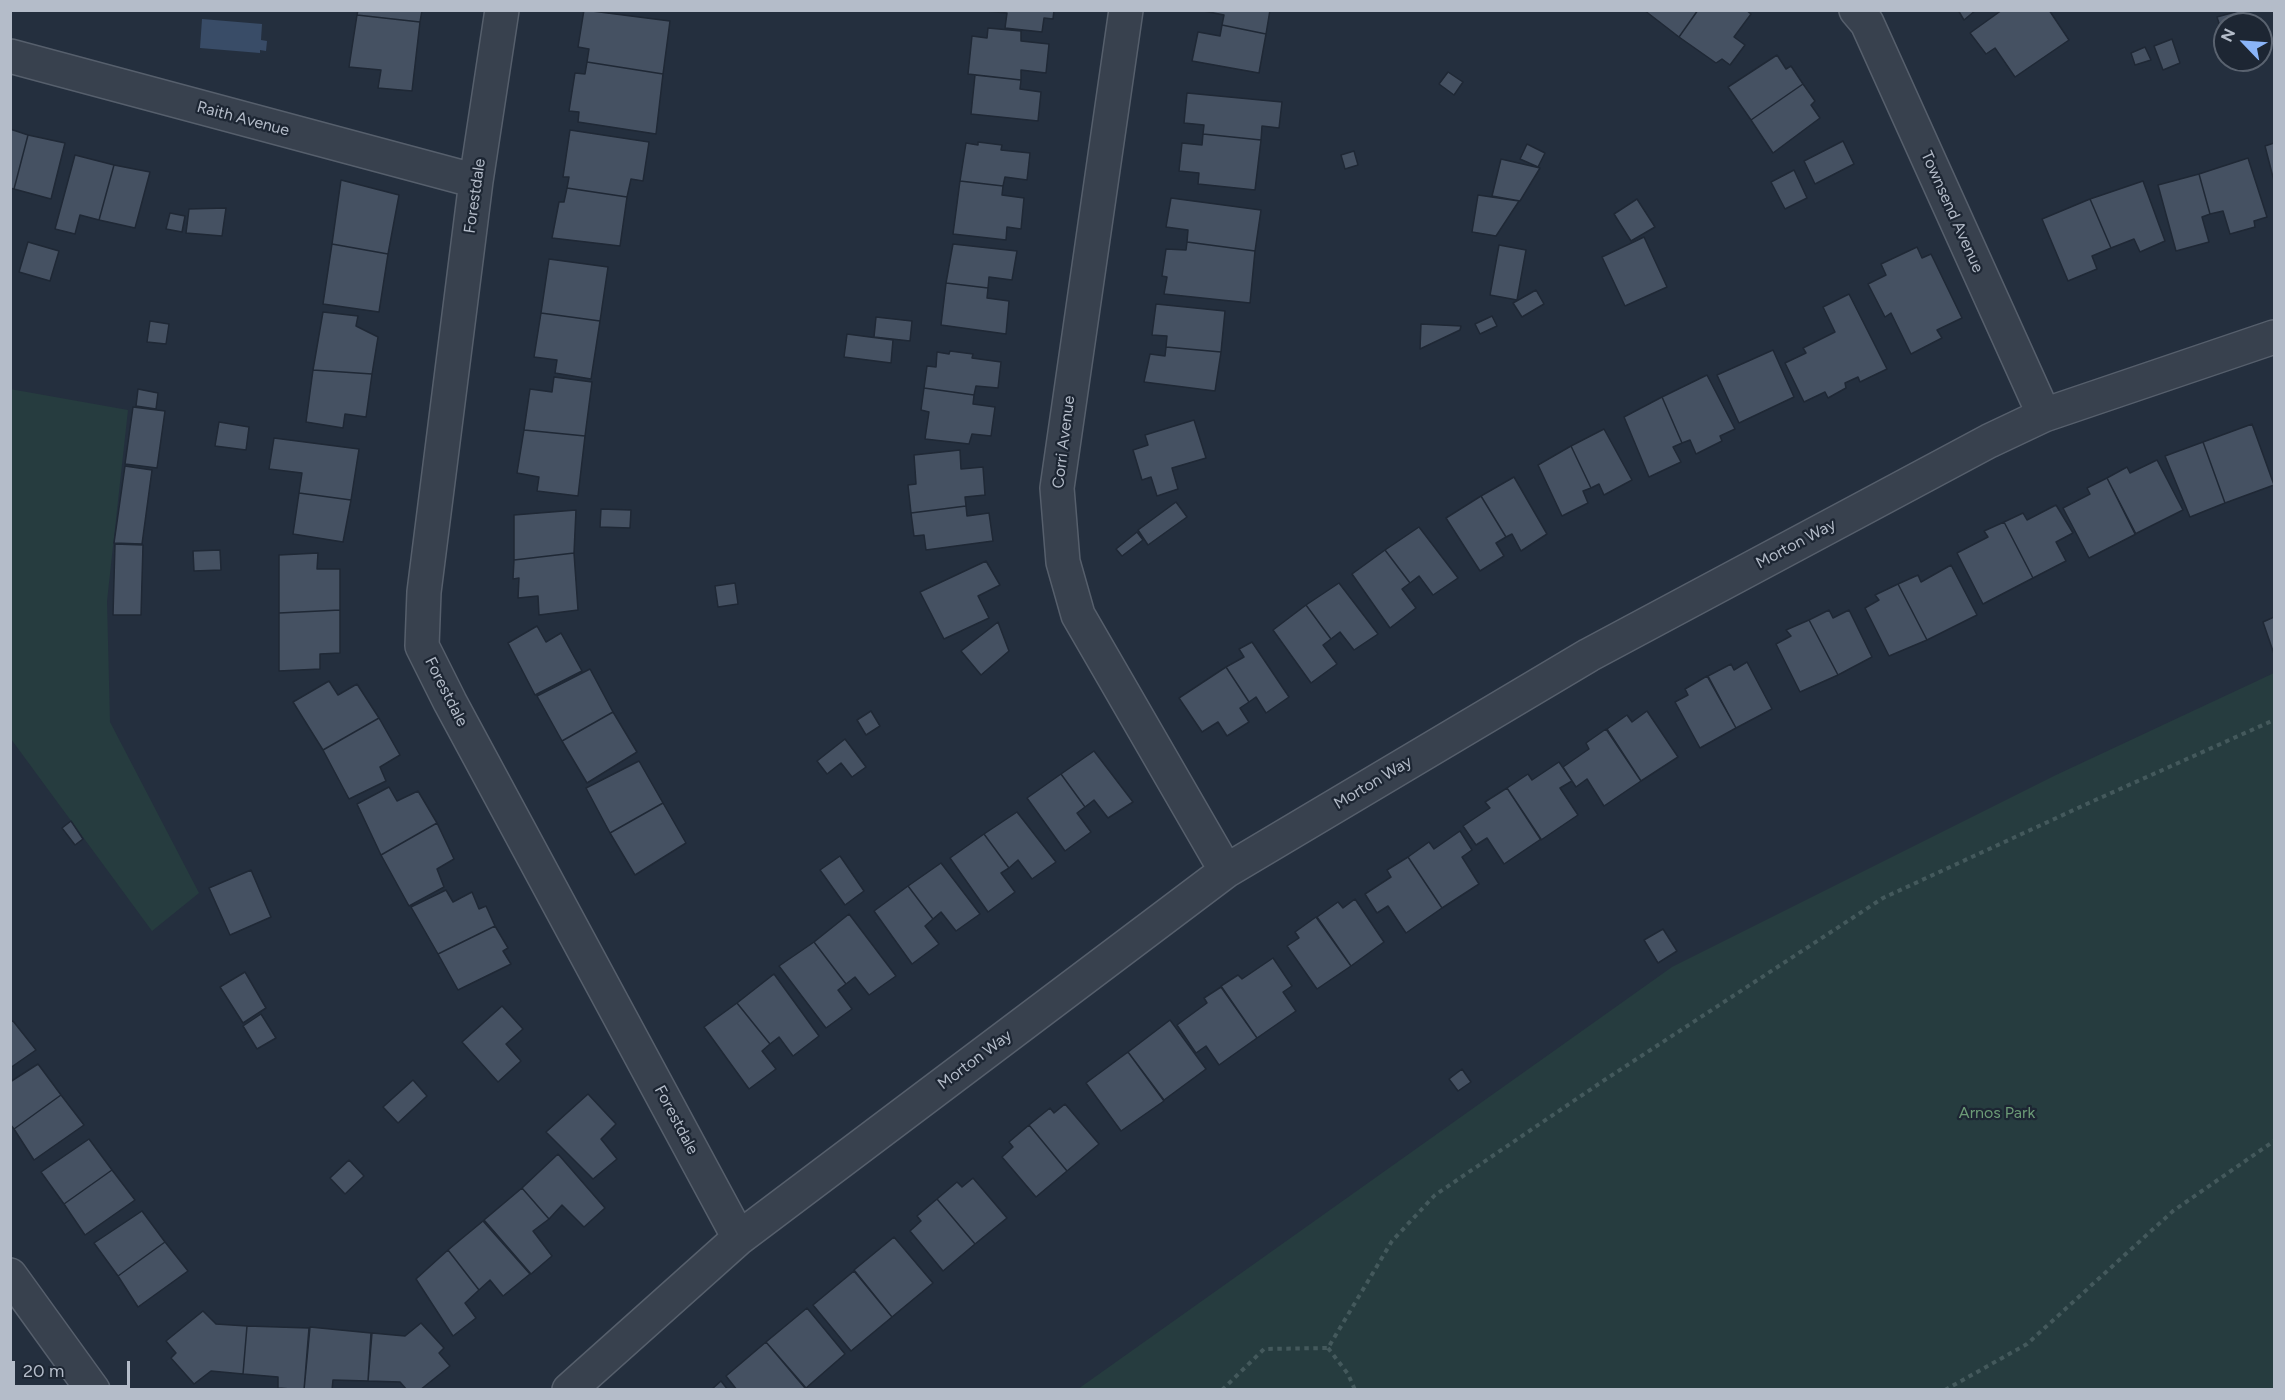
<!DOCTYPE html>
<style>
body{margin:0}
#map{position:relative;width:2285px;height:1400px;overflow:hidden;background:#242f3e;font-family:Figtree,sans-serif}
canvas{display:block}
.frame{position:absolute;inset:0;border:12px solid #b4bcc9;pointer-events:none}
.north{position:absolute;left:2213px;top:12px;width:60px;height:60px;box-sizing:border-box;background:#1d2633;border:2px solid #59626f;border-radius:50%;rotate:295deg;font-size:16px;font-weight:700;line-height:24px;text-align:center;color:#b4bcc9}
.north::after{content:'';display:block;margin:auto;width:21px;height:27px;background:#8ab4f8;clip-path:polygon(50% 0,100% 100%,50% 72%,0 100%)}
.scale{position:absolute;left:12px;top:1361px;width:118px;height:27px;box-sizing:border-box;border:3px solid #b4bcc9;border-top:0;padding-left:8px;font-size:18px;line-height:21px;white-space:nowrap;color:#b4bcc9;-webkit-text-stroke:4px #1d2633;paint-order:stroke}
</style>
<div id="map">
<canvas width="2285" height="1400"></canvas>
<div class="frame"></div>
<div class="north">N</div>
<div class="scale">20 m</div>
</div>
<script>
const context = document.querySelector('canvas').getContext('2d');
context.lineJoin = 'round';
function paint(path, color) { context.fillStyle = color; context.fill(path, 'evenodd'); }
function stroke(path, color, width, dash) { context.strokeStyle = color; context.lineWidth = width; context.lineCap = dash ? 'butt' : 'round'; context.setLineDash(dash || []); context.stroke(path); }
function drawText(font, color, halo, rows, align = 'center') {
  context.font = font + ' Figtree,sans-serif'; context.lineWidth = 4.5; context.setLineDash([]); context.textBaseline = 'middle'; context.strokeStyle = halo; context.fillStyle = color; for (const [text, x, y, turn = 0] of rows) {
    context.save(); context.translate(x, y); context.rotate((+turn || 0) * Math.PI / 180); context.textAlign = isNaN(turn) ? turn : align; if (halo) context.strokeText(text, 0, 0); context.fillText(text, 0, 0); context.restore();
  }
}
paint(new Path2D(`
 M 10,389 L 128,410 L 107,601 L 110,722 L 199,893 L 152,931 L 11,739 Z
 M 2274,673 L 2274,1389 L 1078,1389 L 1672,967 L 2056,775 Z`), '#263c3f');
paint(new Path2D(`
 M 202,19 L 262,24 L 261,40 L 267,41 L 266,51 L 260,50 L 260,53 L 200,48 Z`), '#394c67');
const building = new Path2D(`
 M 358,10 L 422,10 L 420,22 L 357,15 Z
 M 584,10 L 670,21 L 663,74 L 587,62 L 589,49 L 578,47 Z
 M 1054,10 L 1053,19 L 1044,18 L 1042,32 L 1005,28 L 1007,13 L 986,11 Z
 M 1270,10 L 1266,34 L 1222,25 L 1224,15 L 1204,11 Z
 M 1644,10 L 1698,10 L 1679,37 Z
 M 1698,10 L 1746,10 L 1751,14 L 1734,37 L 1745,45 L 1730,65 L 1722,59 L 1716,63 L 1679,37 Z
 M 1958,10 L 1976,10 L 1964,20 Z
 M 2002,10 L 2049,10 L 2069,40 L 2015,77 L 1995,48 L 1986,54 L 1970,33 Z
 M 2242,10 L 2246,24 L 2225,24 L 2224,39 L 2217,17 Z
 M 357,15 L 420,22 L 412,91 L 378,88 L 381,70 L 349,67 Z
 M 1222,25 L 1266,34 L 1259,73 L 1192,61 L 1198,32 L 1220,36 Z
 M 988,28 L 1021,31 L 1021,41 L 1049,44 L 1046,73 L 1021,70 L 1021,80 L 968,74 L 972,36 L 987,38 Z
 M 2172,39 L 2180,63 L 2163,70 L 2154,46 Z
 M 2145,47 L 2151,60 L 2135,65 L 2131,53 Z
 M 1777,55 L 1786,69 L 1791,66 L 1803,84 L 1751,120 L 1728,87 Z
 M 587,62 L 663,74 L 656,134 L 578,122 L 579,112 L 569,111 L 575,73 L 585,74 Z
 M 1448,72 L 1463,82 L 1454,95 L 1439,84 Z
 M 975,75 L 1021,80 L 1020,89 L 1041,92 L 1038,121 L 971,114 Z
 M 1803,84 L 1815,101 L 1811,105 L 1820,118 L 1773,153 L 1751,120 Z
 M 1187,93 L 1282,102 L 1279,128 L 1262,126 L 1261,140 L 1203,134 L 1204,125 L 1184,123 Z
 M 10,129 L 28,135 L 14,189 L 10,188 Z
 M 570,130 L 649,142 L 643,181 L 631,179 L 627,197 L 567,188 L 569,177 L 563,177 Z
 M 1203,134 L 1261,140 L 1255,190 L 1198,184 L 1199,173 L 1179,171 L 1182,143 L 1202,145 Z
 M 28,135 L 65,143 L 51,199 L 14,189 Z
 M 1843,141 L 1854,164 L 1815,184 L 1804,161 Z
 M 978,142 L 1002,145 L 1001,150 L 1030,153 L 1027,180 L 1005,177 L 1003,186 L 960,181 L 966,143 L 978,145 Z
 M 2274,143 L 2274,181 L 2265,146 Z
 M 1527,144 L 1545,153 L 1538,167 L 1520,159 Z
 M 1354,151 L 1358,165 L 1345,169 L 1341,155 Z
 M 75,155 L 114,165 L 99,220 L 80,215 L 75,234 L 55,229 Z
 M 2248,158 L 2267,217 L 2254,221 L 2255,227 L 2230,234 L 2223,211 L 2210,214 L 2199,174 Z
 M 1501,159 L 1540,168 L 1520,201 L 1492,196 Z
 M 114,165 L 150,172 L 135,228 L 99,220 Z
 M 1794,170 L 1807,198 L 1785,209 L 1771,182 Z
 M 2199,174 L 2210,214 L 2202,217 L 2209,242 L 2176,251 L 2158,185 Z
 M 341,180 L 399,195 L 388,254 L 332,244 Z
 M 960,181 L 1003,186 L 1002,195 L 1024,198 L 1021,229 L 1007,227 L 1006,240 L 953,234 Z
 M 2143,181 L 2165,241 L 2140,252 L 2134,239 L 2111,248 L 2090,199 Z
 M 567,188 L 627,197 L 620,246 L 552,238 L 559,202 L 564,202 Z
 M 1478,195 L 1519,201 L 1496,236 L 1472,232 Z
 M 1171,198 L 1261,210 L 1255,251 L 1187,242 L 1188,230 L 1166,227 Z
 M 1637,199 L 1655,227 L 1631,241 L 1614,214 Z
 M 2090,199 L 2111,248 L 2092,256 L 2097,269 L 2068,281 L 2042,219 Z
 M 226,208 L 222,236 L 186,233 L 189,209 Z
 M 170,213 L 185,216 L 182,232 L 166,229 Z
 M 1644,237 L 1667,287 L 1625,306 L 1602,257 Z
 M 28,242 L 59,251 L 50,281 L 19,272 Z
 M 1187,242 L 1255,251 L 1250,303 L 1164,294 L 1167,277 L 1162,276 L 1166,249 L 1186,250 Z
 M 332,244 L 388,254 L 379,312 L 323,304 Z
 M 953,244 L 1017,251 L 1012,280 L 989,277 L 988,288 L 946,283 Z
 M 1499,245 L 1526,250 L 1517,300 L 1490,295 Z
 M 1917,247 L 1922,258 L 1931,254 L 1962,318 L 1937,330 L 1942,338 L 1911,354 L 1891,313 L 1885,317 L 1868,284 L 1886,275 L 1881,264 Z
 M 549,259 L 608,267 L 600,321 L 541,313 Z
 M 946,283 L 988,288 L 987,298 L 1009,301 L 1006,334 L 941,325 Z
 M 1536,290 L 1544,304 L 1522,317 L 1513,303 Z
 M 1849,294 L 1887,369 L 1860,382 L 1858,377 L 1845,383 L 1846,388 L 1828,398 L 1825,392 L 1804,402 L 1785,363 L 1806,353 L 1803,348 L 1835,332 L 1823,307 Z
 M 1156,304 L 1225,311 L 1221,352 L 1166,347 L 1167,336 L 1152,335 Z
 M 323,312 L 358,316 L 356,326 L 378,337 L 372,374 L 313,370 Z
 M 541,313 L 600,321 L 591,379 L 555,373 L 557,360 L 534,357 Z
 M 1492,316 L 1497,326 L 1480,334 L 1475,324 Z
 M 876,317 L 912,321 L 910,341 L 874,337 Z
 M 150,321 L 169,324 L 166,344 L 147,342 Z
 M 1421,324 L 1461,326 L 1460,330 L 1420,349 Z
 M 847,334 L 893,340 L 891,363 L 844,357 Z
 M 1166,347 L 1221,352 L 1215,391 L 1144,382 L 1150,354 L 1165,356 Z
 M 1773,350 L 1794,397 L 1739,423 L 1717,375 Z
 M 950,351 L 973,354 L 972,358 L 1001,362 L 998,388 L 976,386 L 974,395 L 924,388 L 927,366 L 936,367 L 937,352 L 949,354 Z
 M 313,370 L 372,374 L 366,417 L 345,414 L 343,428 L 306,422 Z
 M 1707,375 L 1735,429 L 1720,436 L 1722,441 L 1696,454 L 1690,440 L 1682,443 L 1662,397 Z
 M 554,377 L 592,382 L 585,436 L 524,430 L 530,389 L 552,392 Z
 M 924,388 L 974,395 L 973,404 L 995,407 L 991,436 L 972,434 L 969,444 L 925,439 L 929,412 L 921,410 Z
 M 138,389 L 158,393 L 156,409 L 136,406 Z
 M 1662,397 L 1682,443 L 1673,447 L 1681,462 L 1649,477 L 1624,417 Z
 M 133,407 L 165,411 L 157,468 L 125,464 Z
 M 1194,420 L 1206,458 L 1172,468 L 1178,489 L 1157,496 L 1151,477 L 1142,480 L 1133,450 L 1148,445 L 1145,435 Z
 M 219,422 L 249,427 L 246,450 L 215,446 Z
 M 2252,424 L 2274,485 L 2225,503 L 2203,442 Z
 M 1604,429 L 1632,480 L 1604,495 L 1599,484 L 1591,488 L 1571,446 Z
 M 524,430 L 585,436 L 578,496 L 537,491 L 539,477 L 517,473 Z
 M 274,438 L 359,449 L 351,500 L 299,493 L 302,473 L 269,469 Z
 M 2203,442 L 2225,503 L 2190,517 L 2165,456 Z
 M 1571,446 L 1591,488 L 1583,491 L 1588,503 L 1562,516 L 1538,465 Z
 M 960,450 L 961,469 L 983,467 L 985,495 L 965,497 L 966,506 L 911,513 L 908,485 L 916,484 L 914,455 Z
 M 2157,460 L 2183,510 L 2135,534 L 2107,478 L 2127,467 L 2130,473 Z
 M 125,466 L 152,470 L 142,544 L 114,543 Z
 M 1514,477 L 1547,534 L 1521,551 L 1512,534 L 1506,537 L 1481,496 Z
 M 2107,478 L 2136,534 L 2089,558 L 2063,508 L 2090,494 L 2087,488 Z
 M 299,493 L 351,500 L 343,542 L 293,534 Z
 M 1481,496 L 1506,537 L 1496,543 L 1504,556 L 1480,571 L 1446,518 Z
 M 1176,502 L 1187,517 L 1148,545 L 1138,530 Z
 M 2056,505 L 2073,533 L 2056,542 L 2066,561 L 2033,578 L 2004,522 L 2023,513 L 2027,520 Z
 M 966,506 L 967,516 L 989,513 L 993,541 L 926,550 L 924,535 L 914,536 L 911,513 Z
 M 601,509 L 631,510 L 630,528 L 600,527 Z
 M 576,510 L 574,553 L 514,560 L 514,515 Z
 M 2004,522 L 2033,578 L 1983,604 L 1957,553 L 1988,537 L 1984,531 Z
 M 1419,527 L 1458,578 L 1433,595 L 1419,576 L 1410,583 L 1385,550 Z
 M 1137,532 L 1143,540 L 1122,556 L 1116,549 Z
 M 115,544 L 143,545 L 141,615 L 113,615 Z
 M 220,550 L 221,570 L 194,571 L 193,551 Z
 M 1385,550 L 1410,583 L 1402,589 L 1416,608 L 1390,628 L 1352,574 Z
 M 318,553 L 317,569 L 340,569 L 340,610 L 279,613 L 279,555 Z
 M 574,553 L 578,610 L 539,615 L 538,596 L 518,598 L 519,578 L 513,579 L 514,560 Z
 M 986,561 L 1000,585 L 978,596 L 989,618 L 944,639 L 920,592 Z
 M 1951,565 L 1977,615 L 1927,640 L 1898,584 L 1918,575 L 1921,582 Z
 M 735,583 L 738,604 L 718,607 L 715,586 Z
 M 1339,583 L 1378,634 L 1354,650 L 1340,632 L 1331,639 L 1306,605 Z
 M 1898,584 L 1927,640 L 1889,656 L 1865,608 L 1879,600 L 1875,595 Z
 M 1306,605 L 1331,639 L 1323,645 L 1337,664 L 1311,683 L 1273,630 Z
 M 340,610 L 340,653 L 320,654 L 320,669 L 279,671 L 279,613 Z
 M 1829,610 L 1833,618 L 1849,610 L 1872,657 L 1838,675 L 1809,620 Z
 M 2274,617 L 2274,654 L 2263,622 Z
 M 1809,620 L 1838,675 L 1800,692 L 1776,644 L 1791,636 L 1786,630 Z
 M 998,622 L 1009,651 L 981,675 L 961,651 Z
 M 537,626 L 546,642 L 561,633 L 582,671 L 535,695 L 508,643 Z
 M 1252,642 L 1289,697 L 1266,713 L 1256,697 L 1249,702 L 1226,667 L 1244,657 L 1239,649 Z
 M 1747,662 L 1772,709 L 1736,728 L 1708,676 L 1731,664 L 1734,670 Z
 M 1226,667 L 1249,702 L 1240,708 L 1249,722 L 1227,736 L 1218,722 L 1202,732 L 1179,698 Z
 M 590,669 L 613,712 L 562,741 L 537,696 Z
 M 1707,676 L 1736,728 L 1700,748 L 1675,702 L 1688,695 L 1685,689 Z
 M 329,681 L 338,695 L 357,684 L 379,718 L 323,750 L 293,702 Z
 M 871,711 L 880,726 L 866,735 L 857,720 Z
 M 1647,711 L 1678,757 L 1641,781 L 1607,729 L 1627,715 L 1632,722 Z
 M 613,712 L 637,752 L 587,783 L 562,741 Z
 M 379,718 L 400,755 L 380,767 L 386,781 L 349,799 L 323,750 Z
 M 1606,729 L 1641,781 L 1604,806 L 1587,779 L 1576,787 L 1563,767 L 1589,749 L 1586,743 Z
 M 845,739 L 866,767 L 852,777 L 841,763 L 827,774 L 817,761 Z
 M 1094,751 L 1133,802 L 1108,818 L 1094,800 L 1085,807 L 1061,774 Z
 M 639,761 L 663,803 L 610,833 L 586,788 Z
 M 1559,762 L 1572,781 L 1560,788 L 1578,815 L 1541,840 L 1507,788 L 1528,774 L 1532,780 Z
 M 1061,774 L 1085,807 L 1077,813 L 1091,832 L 1065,851 L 1027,798 Z
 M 389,787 L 397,801 L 418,791 L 437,823 L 381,855 L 357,804 Z
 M 1507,788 L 1541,839 L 1504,864 L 1487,838 L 1476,845 L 1463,826 L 1490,808 L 1485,802 Z
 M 663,803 L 686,843 L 635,875 L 610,833 Z
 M 1017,812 L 1056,862 L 1032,879 L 1018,860 L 1009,868 L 984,834 Z
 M 71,821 L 83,839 L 75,845 L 62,828 Z
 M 437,823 L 454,859 L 437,869 L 444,887 L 409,906 L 381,855 Z
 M 1460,831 L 1472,850 L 1462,857 L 1479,884 L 1442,908 L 1408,857 L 1429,842 L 1434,849 Z
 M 984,834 L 1009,868 L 1001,873 L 1015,892 L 988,912 L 950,858 Z
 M 840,856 L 864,891 L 845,905 L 820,870 Z
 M 1408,857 L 1442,908 L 1406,933 L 1388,906 L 1377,913 L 1365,894 L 1391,877 L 1387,870 Z
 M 941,863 L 980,914 L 956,931 L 941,912 L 933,919 L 908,886 Z
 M 251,870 L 271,917 L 230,935 L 209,888 Z
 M 908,886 L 933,919 L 925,926 L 939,944 L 912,964 L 874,911 Z
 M 446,890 L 453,902 L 472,892 L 479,909 L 486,906 L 495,926 L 438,954 L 411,907 Z
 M 1355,899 L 1384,942 L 1351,966 L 1317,917 L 1338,902 L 1343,908 Z
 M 849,914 L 896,976 L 869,995 L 855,977 L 846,984 L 814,942 Z
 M 1316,917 L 1351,966 L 1317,989 L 1287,946 L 1299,938 L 1295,932 Z
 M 495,926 L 508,948 L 503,951 L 511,964 L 458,990 L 438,954 Z
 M 1663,929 L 1677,951 L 1658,963 L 1644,940 Z
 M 814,942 L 846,984 L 838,990 L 852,1009 L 826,1028 L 779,966 Z
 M 1273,958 L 1292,986 L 1283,992 L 1296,1011 L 1257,1038 L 1221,986 L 1238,975 L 1242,979 Z
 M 245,972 L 266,1008 L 243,1023 L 220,987 Z
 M 774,974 L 819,1036 L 793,1056 L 779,1037 L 770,1044 L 737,1003 Z
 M 1221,987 L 1257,1038 L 1219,1065 L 1206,1046 L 1196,1053 L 1177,1025 L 1207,1003 L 1204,998 Z
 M 737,1003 L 770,1044 L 762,1051 L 776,1069 L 749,1089 L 704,1027 Z
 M 502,1006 L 523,1029 L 506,1044 L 521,1061 L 498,1082 L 462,1042 Z
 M 261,1014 L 276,1038 L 257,1049 L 243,1026 Z
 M 1170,1020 L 1206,1069 L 1164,1100 L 1128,1052 Z
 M 13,1021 L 36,1050 L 10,1068 L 10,1022 Z
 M 1128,1052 L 1164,1101 L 1121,1131 L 1086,1083 Z
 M 38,1064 L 61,1095 L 14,1129 L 10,1124 L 10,1082 Z
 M 1462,1069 L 1471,1082 L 1458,1091 L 1449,1079 Z
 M 413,1080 L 427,1096 L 398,1123 L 383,1107 Z
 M 588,1094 L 616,1124 L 601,1139 L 617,1159 L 593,1179 L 546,1132 Z
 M 61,1095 L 84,1125 L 34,1160 L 14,1129 Z
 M 1065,1104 L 1099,1144 L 1067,1171 L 1029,1125 L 1050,1108 L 1054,1113 Z
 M 1029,1125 L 1067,1171 L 1036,1197 L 1002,1157 L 1013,1147 L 1009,1142 Z
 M 89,1139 L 112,1170 L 64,1204 L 41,1172 Z
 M 558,1154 L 605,1208 L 584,1227 L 562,1205 L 549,1219 L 522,1188 Z
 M 349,1160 L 364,1176 L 345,1194 L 330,1178 Z
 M 112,1170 L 135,1200 L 85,1235 L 64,1204 Z
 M 973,1178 L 1007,1218 L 975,1244 L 937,1199 L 957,1182 L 962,1187 Z
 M 522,1188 L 549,1219 L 533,1231 L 552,1256 L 531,1274 L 484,1220 Z
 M 937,1199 L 975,1244 L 943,1271 L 910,1231 L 921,1221 L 917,1216 Z
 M 142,1211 L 165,1242 L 118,1276 L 94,1243 Z
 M 483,1221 L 530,1274 L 503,1296 L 490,1280 L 479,1290 L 448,1250 Z
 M 894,1237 L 933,1283 L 892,1317 L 854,1270 Z
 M 165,1242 L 188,1271 L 138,1307 L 118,1276 Z
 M 448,1250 L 479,1290 L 465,1303 L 476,1318 L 453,1336 L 416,1279 Z
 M 854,1271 L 892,1317 L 851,1351 L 813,1305 Z
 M 807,1308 L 845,1354 L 806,1388 L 766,1342 Z
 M 203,1311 L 216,1324 L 247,1326 L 243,1374 L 211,1371 L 194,1384 L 171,1358 L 176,1353 L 166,1341 Z
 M 421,1323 L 444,1348 L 439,1353 L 450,1366 L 420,1390 L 407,1390 L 400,1382 L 368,1381 L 372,1333 L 405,1336 Z
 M 247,1326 L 309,1328 L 304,1390 L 278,1388 L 278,1377 L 243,1374 Z
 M 310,1327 L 371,1333 L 368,1381 L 333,1380 L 332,1390 L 304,1390 Z
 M 766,1342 L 805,1388 L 803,1390 L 737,1390 L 726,1376 Z
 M 721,1381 L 728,1390 L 711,1390 Z`);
paint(building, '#455162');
stroke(building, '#1f2835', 1.5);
const minor = new Path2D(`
 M 502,10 L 476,181 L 424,592 L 422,646 L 450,702 L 739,1238
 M 1126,10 L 1057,488 L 1063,562 L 1078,615 L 1226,871
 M 1856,10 L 1867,23 L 2044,415
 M 10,56 L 476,181
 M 10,1275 L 93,1390
 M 569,1390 L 739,1238 L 1226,871 L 1589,655 L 1989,441 L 2044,415 L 2274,337`);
stroke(minor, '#565f6c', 36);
stroke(new Path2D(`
 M 1328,1348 L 1348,1374 L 1355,1390
 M 1222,1390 L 1264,1349 L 1328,1348 L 1392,1241 L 1435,1195 L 1603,1081 L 1883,898 L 2091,802 L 2274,720
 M 1945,1390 L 2027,1344 L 2173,1211 L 2274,1141`), '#44595c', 4, [4.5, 4.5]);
stroke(minor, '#38414e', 33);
drawText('16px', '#b4bcc9', '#1d2633', [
 ["Raith Avenue",243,119,15],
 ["Forestdale",475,196,-82],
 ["Townsend Avenue",1952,212,66],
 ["Corri Avenue",1064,442,-83],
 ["Morton Way",1796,544,-28],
 ["Forestdale",446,692,63],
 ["Morton Way",1373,783,-31],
 ["Morton Way",975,1060,-37],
 ["Forestdale",676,1120,62]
]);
drawText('16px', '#6b9a76', '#1d2633', [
 ["Arnos Park",1997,1113]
]);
</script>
